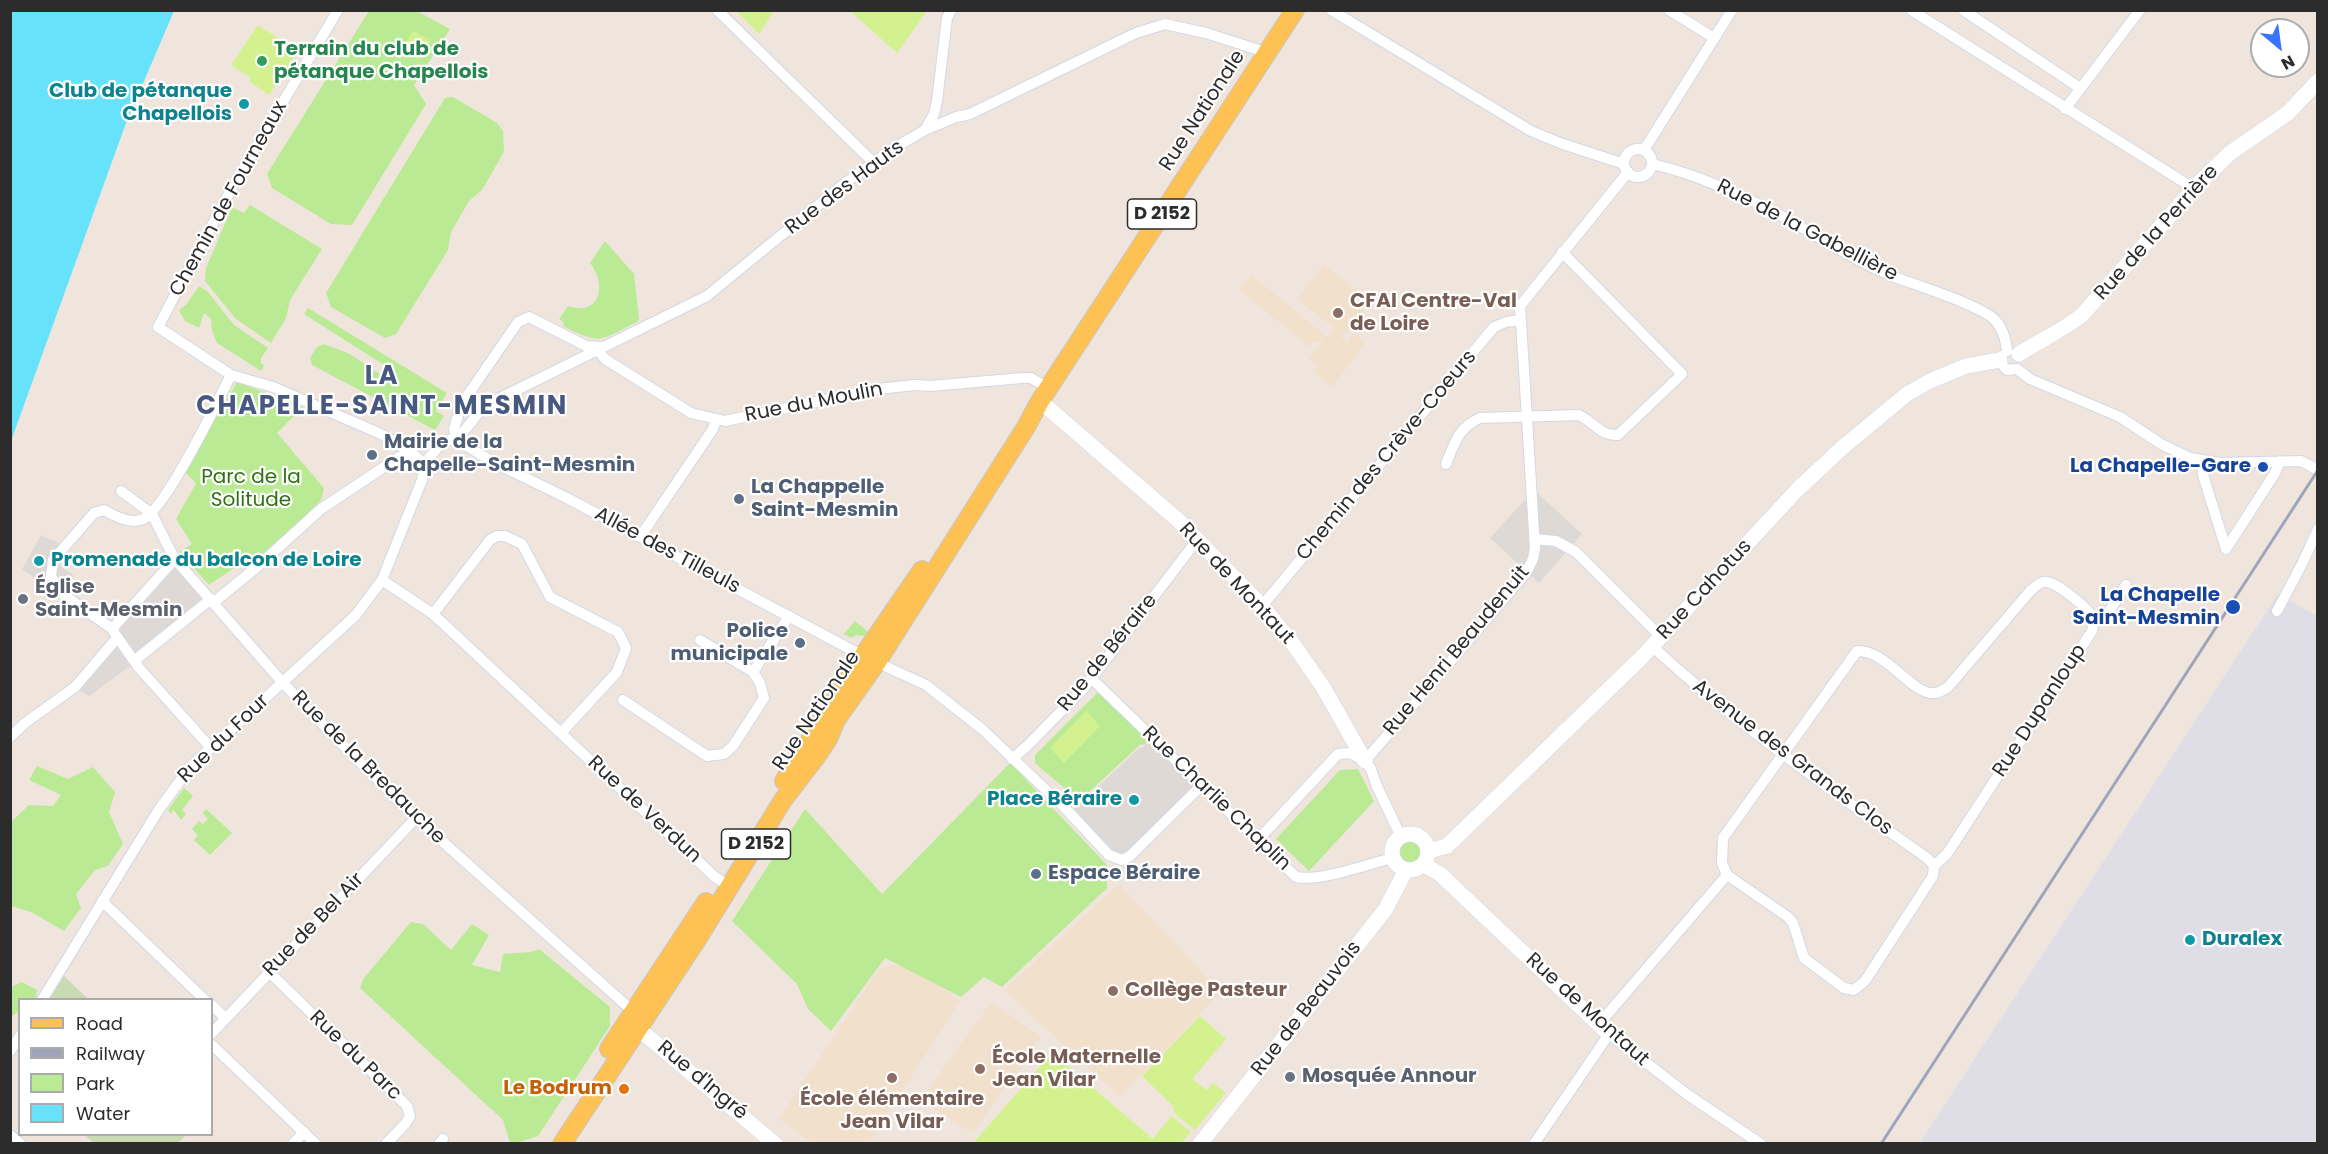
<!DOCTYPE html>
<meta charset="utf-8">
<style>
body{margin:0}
#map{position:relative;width:2328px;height:1154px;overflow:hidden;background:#efe5dd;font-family:Poppins,sans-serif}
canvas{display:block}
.frame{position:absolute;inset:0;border:12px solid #2c2c2c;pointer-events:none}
.legend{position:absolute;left:18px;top:998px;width:195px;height:138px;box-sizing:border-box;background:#fff;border:2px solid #ababab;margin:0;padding:8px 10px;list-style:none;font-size:18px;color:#2c2c2c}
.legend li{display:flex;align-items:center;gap:12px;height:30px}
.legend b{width:30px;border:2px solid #ababab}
.north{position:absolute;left:2250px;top:18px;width:60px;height:60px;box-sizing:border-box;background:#fff;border:2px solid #ababab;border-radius:50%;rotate:151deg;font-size:16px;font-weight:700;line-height:24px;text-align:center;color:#2c2c2c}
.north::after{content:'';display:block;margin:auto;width:21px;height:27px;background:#3974ff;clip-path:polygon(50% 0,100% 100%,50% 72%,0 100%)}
</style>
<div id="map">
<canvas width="2328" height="1154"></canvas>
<div class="frame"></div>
<ul class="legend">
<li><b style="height:8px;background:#fdc253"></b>Road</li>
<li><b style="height:8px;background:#9ea5b8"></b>Railway</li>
<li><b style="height:16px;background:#bbea94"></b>Park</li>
<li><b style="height:16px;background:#66e3fa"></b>Water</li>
</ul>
<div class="north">N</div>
</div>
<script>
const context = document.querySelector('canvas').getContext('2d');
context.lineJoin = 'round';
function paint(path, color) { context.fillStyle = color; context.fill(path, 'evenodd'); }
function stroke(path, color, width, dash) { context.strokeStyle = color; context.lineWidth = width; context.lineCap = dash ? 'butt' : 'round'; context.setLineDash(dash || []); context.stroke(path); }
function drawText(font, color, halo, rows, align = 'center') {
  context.font = font + ' Poppins,sans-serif'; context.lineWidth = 4.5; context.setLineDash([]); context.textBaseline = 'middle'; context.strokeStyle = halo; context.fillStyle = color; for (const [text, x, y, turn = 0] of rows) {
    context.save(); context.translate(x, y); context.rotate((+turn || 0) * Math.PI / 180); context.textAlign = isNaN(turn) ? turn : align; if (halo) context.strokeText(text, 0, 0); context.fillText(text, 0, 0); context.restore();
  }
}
paint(new Path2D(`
 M 2278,594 L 2317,616 L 2317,1143 L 1919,1144 Z`), '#dfdee6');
paint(new Path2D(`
 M 1324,264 L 1370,301 L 1341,337 L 1347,342 L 1354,333 L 1366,343 L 1332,387 L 1313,371 L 1317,366 L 1309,359 L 1324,339 L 1321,337 L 1320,343 L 1314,341 L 1310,347 L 1239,290 L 1252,275 L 1327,337 L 1334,328 L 1297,299 Z
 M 1119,884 L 1221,992 L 1120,1097 L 1004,990 Z
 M 893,965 L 917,968 L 960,1001 L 869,1143 L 813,1143 L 779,1119 L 879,969 Z
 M 991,1002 L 1041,1037 L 973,1133 L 920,1101 Z`), '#f1e0cb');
paint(new Path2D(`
 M 369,11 L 417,11 L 450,29 L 414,85 L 426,104 L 352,225 L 331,224 L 272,188 L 267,174 Z
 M 453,97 L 497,123 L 503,131 L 504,152 L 482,190 L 469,201 L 451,232 L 448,250 L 396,334 L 385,338 L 331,307 L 326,293 L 445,98 Z
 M 250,205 L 322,249 L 290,300 L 286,318 L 271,343 L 236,319 L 205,281 L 206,268 L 232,207 L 244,213 Z
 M 605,241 L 634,274 L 639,319 L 637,322 C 600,340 602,346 563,326 L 564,323 L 559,319 L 568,306 C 599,317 608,286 590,263 Z
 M 199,286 L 208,292 L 234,325 L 268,348 L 261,358 L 261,363 L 264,366 L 261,371 L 217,343 L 212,331 L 211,319 L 204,313 L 199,328 L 185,321 L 179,310 L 186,305 Z
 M 308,308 L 447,393 L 436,411 L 444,416 L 435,430 L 312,365 L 310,358 L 317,347 L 324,344 L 350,354 L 390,381 L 395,372 L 304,314 Z
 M 237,382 L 303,407 L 277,433 L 324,488 L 321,500 L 256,563 L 249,558 L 209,585 L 179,552 L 192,544 L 176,519 L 196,483 L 184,471 Z
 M 855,621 L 868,632 L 865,636 L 856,635 L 851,638 L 844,634 Z
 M 1099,691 L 1149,740 L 1144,745 L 1141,744 L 1076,804 C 1067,786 1049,777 1035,763 L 1035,755 Z
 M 1010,763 L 1107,865 L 1107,888 L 1002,987 L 984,977 L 961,997 L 885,958 L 831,1031 L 808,1009 L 797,984 L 732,921 L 805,809 L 882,894 Z
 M 37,766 L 68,779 L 93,767 L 115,792 L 109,812 L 123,844 L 108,866 L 95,870 L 76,894 L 81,908 L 64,931 L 31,912 L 11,906 L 11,822 L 29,805 L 53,806 L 61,795 L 29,780 Z
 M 1358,769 L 1374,801 L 1309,871 L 1276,839 L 1340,770 Z
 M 184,788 L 193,796 L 182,810 L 186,814 L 181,820 L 173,809 L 171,814 L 168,810 Z
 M 206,809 L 232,833 L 210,855 L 194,840 L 198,835 L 192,829 L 199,821 L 203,824 L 208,819 L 203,813 Z
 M1396 852a13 13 0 1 1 26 0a13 13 0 1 1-26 0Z
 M 411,922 L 423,924 L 451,950 L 472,924 L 489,935 L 472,965 L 500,972 L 503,954 L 531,952 L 539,949 L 610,1007 L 610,1026 L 538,1136 L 516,1143 L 510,1143 L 503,1120 L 360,988 L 364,978 Z
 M 22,982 L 37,990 L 36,998 L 20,1000 L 19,1011 L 11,1017 L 11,987 Z`), '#bbea94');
paint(new Path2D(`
 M 64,976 L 88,999 L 49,999 Z
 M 85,1135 L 186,1135 L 177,1144 L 94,1143 Z`), '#cadab2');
paint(new Path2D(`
 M 736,11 L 774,11 L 759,34 Z
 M 850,11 L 927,11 L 897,53 Z
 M 258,25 L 280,39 L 276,45 L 294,57 L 269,95 L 250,82 L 251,78 L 231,65 Z
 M 413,31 L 431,40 L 420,59 L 400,51 Z
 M 1086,711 L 1100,726 L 1064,763 L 1050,748 Z
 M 1200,1016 L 1226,1039 L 1192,1079 L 1207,1090 L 1213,1083 L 1226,1093 L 1195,1130 L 1174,1113 L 1174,1107 L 1142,1076 Z
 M 1052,1053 L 1153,1139 L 1171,1116 L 1191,1132 L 1181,1143 L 973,1143 Z`), '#d3f28f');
paint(new Path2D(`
 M 1534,490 L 1582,534 L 1539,583 L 1490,538 Z
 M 41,535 L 59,543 L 66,542 L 56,562 L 74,576 L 63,591 L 42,573 L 36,579 L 22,569 Z
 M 174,558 L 212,600 L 136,662 L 89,696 L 75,687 L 91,668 L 109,639 L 111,628 Z
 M 1150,741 L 1193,783 L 1194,787 L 1132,852 L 1121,855 L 1112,853 L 1074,809 L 1140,747 L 1142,748 Z`), '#ded9d4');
paint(new Path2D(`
 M 11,10 L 174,11 L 126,123 L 11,441 Z`), '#66e3fa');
const street = new Path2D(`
 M 338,10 L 235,182 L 158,327 L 231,375 L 273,387 L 381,434 L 411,452 L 424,464
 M 717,10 L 874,163
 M 1331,10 L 1531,131 L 1560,143 L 1624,164
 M 1669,10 L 1714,38
 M 1911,10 L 2193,188
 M 1963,10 L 2080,88
 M 2065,109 L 2140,10
 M 925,130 L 934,114 L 937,101 L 947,18 L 951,10
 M1624 163a14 14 0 1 1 28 0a14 14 0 1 1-28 0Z
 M 1644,150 L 1732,10
 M 1652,164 C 1700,175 1744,196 1787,219 C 1824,240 1860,264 1900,279 C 1920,286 1984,307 1996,321 C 2003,329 2006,341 2007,351
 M 598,350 L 605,359 L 691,413 L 725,421 L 878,389 L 915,385 L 930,386 L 1022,378 L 1031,378 L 1048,388
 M 2002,356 L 2001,363 L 2007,370 L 2017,369 L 2030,379 L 2120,417 L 2161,444 L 2190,458 L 2219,463 L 2301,461 L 2318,470
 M 456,439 C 469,429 475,413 488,404 L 707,296 L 845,183 L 896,147 L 925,130 L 956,117 L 970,114 L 1136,33 L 1165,24 L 1206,33 L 1268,53
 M 456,439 L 491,461 L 567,498 L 863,656 L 926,685 L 982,729 L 1064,807 L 1109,855 L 1122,860 L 1130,856 L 1201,786
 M 456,439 L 454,429 L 461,405 L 518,322 L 529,317 L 586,346 L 604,347
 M 2202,461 L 2203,475 L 2226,549
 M 1446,464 C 1455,442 1458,428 1480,418 L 1579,415 C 1594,422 1600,436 1618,435 L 1682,374 L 1562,252
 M 121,491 L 152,514 L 174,558 L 283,683 L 334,736 L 416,818 L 636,1014
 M 640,537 L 713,429 L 716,420
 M 1534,539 L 1556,541 L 1576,552 L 1662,638
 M 2226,549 L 2275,473 L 2280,461
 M 382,580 L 433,614 L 715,877 L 729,886
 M 214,602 L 257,567 L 321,509 L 399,457 L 411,452
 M 1262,606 L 1494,327 L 1506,322 L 1520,320
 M 2277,611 L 2302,564 L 2318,529
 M 433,614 L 490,540 L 497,536 L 505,536 L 522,544 L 550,597 L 618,632 L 626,648 L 617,672 L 561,733
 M 2094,619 L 2108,613 L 2126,585
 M 112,629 L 175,559
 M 700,640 L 753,672 L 789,616
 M 1653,647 C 1738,725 1833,792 1927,858 L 1934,866
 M 136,662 L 139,657 L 211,599
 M 1091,678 L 1296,877 C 1319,882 1368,864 1392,858
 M 623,700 L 707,756 L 724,754 L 733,746 L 764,698 L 760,683 L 753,672
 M 10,737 L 25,723 L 75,687 L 117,638
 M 210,747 L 139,668 L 111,628 L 61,593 L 51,576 L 53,560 L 94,513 L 104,510 C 114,516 131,525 143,519 C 165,510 218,401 231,375
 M 1012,759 L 1027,746 L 1085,687 L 1197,540
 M 1365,761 L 1526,573 L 1533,559 L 1535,548 L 1520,306 L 1628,172
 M 1257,841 L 1338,754 L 1350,753 L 1365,761 L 1371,769 L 1376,784 L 1401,837
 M 1727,875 L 1722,863 L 1723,838 L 1857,651 C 1888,650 1912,696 1935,693 C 1939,693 1944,689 1948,687 L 2031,590 C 2034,588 2039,583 2043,582 C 2054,579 2089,609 2094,619 L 2092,631 L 1947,854 L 1934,866
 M 1727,875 L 1788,917 L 1793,923 L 1804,958 L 1844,988 L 1854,990 L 1865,981 L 1933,876 L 1934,866
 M 102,901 L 205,1000
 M 269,972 L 407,1106 L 410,1116 L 406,1123 L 386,1144
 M 42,1000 L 158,811 L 190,767 L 356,615 L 382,580 L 422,480 L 424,464 L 443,441 L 456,439
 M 212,1005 L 225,1018
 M 1599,1024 L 1727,875
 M 212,1033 L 416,818
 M 212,1045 L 316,1144
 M 10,1051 L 20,1036
 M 10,1135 L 21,1144
 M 293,1144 L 304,1132
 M 439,1144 L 443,1139
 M 1534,1144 L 1609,1034 L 1688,1095 L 1761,1144`);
const secondary = new Path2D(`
 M 2019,354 C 2040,340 2062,331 2082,315 L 2199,183 L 2230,153 L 2288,113 L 2318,81
 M 1040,401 L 1179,521 L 1262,606 L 1291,641 L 1323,687 L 1365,761
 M1392 852a18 18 0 1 1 36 0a18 18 0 1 1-36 0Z
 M 1429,851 L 1447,846 L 1643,656 L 1797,490 L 1843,447 L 1907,394 L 1930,381 L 1966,366 L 2000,360
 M 1424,865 L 1440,874 L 1609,1034
 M 629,1024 L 647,1036 L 775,1144
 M 1200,1144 L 1385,910 L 1406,870`);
const primary = new Path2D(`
 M 784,781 L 863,656 L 922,570
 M 609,1049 L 706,902
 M 562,1144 L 698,938 L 783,800 L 816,757 L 828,739 L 836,720 L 877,662 L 1026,427 L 1040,401 L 1295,10`);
stroke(street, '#d2d8e5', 12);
stroke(secondary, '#d2d8e5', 16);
stroke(primary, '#c8c8c8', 20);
stroke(street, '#fff', 10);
stroke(secondary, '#fff', 15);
stroke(primary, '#fdc253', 18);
stroke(new Path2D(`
 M 1881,1144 L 2318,470`), '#9ea5b8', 3);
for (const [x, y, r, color] of [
 [262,61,6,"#2e9e5b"],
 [244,104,6,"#0f9aa8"],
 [1338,313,6,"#8d6e63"],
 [372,455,6,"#5c6f8a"],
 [2263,467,6,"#1a4fb4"],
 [739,499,6,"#5c6f8a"],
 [39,561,6,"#0f9aa8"],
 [23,599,6,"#6b7280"],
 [2233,607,8,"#1a4fb4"],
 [800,643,6,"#5c6f8a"],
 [1134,800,6,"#0f9aa8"],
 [1036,874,6,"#5c6f8a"],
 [2190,940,6,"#0f9aa8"],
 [1113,991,6,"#8d6e63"],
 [980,1069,6,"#8d6e63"],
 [1290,1077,6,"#6b7280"],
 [892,1078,6,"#8d6e63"],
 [624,1089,6,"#e8710a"]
]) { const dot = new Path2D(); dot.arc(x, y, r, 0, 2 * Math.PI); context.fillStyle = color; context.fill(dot); stroke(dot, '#fff', 2); }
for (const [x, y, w] of [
 [1162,214,69],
 [756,844,69]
]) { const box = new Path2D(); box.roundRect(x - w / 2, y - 15, w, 30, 4.5); context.fillStyle = '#fff'; context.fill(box); stroke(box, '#2c2c2c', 1.5); }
drawText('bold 18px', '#2c2c2c', null, [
 ["D 2152",1162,214],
 ["D 2152",756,844]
]);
drawText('bold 20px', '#27864d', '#fff', [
 ["Terrain du club de",274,50],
 ["pétanque Chapellois",274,73]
], 'left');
drawText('bold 20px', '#0d838f', '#fff', [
 ["Club de pétanque",232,92],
 ["Chapellois",232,115],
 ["Promenade du balcon de Loire",51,561,"left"],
 ["Place Béraire",1122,800],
 ["Duralex",2202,940,"left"]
], 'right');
drawText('20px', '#2c2c2c', '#fff', [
 ["Rue Nationale",1203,111,-57],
 ["Rue des Hauts",845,188,-37],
 ["Chemin de Fourneaux",229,199,-61],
 ["Rue de la Gabellière",1807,231,27],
 ["Rue de la Perrière",2157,233,-48],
 ["Rue du Moulin",814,403,-11],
 ["Chemin des Crève-Coeurs",1387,456,-50],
 ["Allée des Tilleuls",667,551,28],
 ["Rue de Montaut",1236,584,47],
 ["Rue Cahotus",1705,590,-47],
 ["Rue Henri Beaudenuit",1457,651,-50],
 ["Rue de Béraire",1108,653,-51],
 ["Rue Nationale",817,711,-56],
 ["Rue Dupanloup",2040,711,-57],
 ["Rue du Four",224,739,-44],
 ["Avenue des Grands Clos",1792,758,37],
 ["Rue de la Bredauche",368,768,45],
 ["Rue Charlie Chaplin",1216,799,44],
 ["Rue de Verdun",644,810,43],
 ["Rue de Bel Air",314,925,-46],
 ["Rue de Beauvois",1307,1009,-52],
 ["Rue de Montaut",1587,1010,42],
 ["Rue du Parc",355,1056,44],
 ["Rue d'Ingré",702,1081,40]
]);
drawText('bold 20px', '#785e54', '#fff', [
 ["CFAI Centre-Val",1350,302],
 ["de Loire",1350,325],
 ["Collège Pasteur",1125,991],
 ["École Maternelle",992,1058],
 ["Jean Vilar",992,1081],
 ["École élémentaire",892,1100,"center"],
 ["Jean Vilar",892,1123,"center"]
], 'left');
drawText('bold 20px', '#4e5e75', '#fff', [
 ["Mairie de la",384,443],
 ["Chapelle-Saint-Mesmin",384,466],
 ["La Chappelle",751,488],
 ["Saint-Mesmin",751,511],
 ["Police",788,632,"right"],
 ["municipale",788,655,"right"],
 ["Espace Béraire",1048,874]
], 'left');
drawText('bold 20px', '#164399', '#fff', [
 ["La Chapelle-Gare",2251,467],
 ["La Chapelle",2220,596],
 ["Saint-Mesmin",2220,619]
], 'right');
drawText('20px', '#317014', '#fff', [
 ["Parc de la",251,478],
 ["Solitude",251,501]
]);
drawText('bold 20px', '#5b616d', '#fff', [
 ["Église",35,588],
 ["Saint-Mesmin",35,611],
 ["Mosquée Annour",1302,1077]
], 'left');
drawText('bold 20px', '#c56008', '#fff', [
 ["Le Bodrum",612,1089]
], 'right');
context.letterSpacing = '1.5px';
drawText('bold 26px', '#475881', '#fff', [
 ["LA",382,377],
 ["CHAPELLE-SAINT-MESMIN",382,407]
]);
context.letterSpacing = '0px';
</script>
